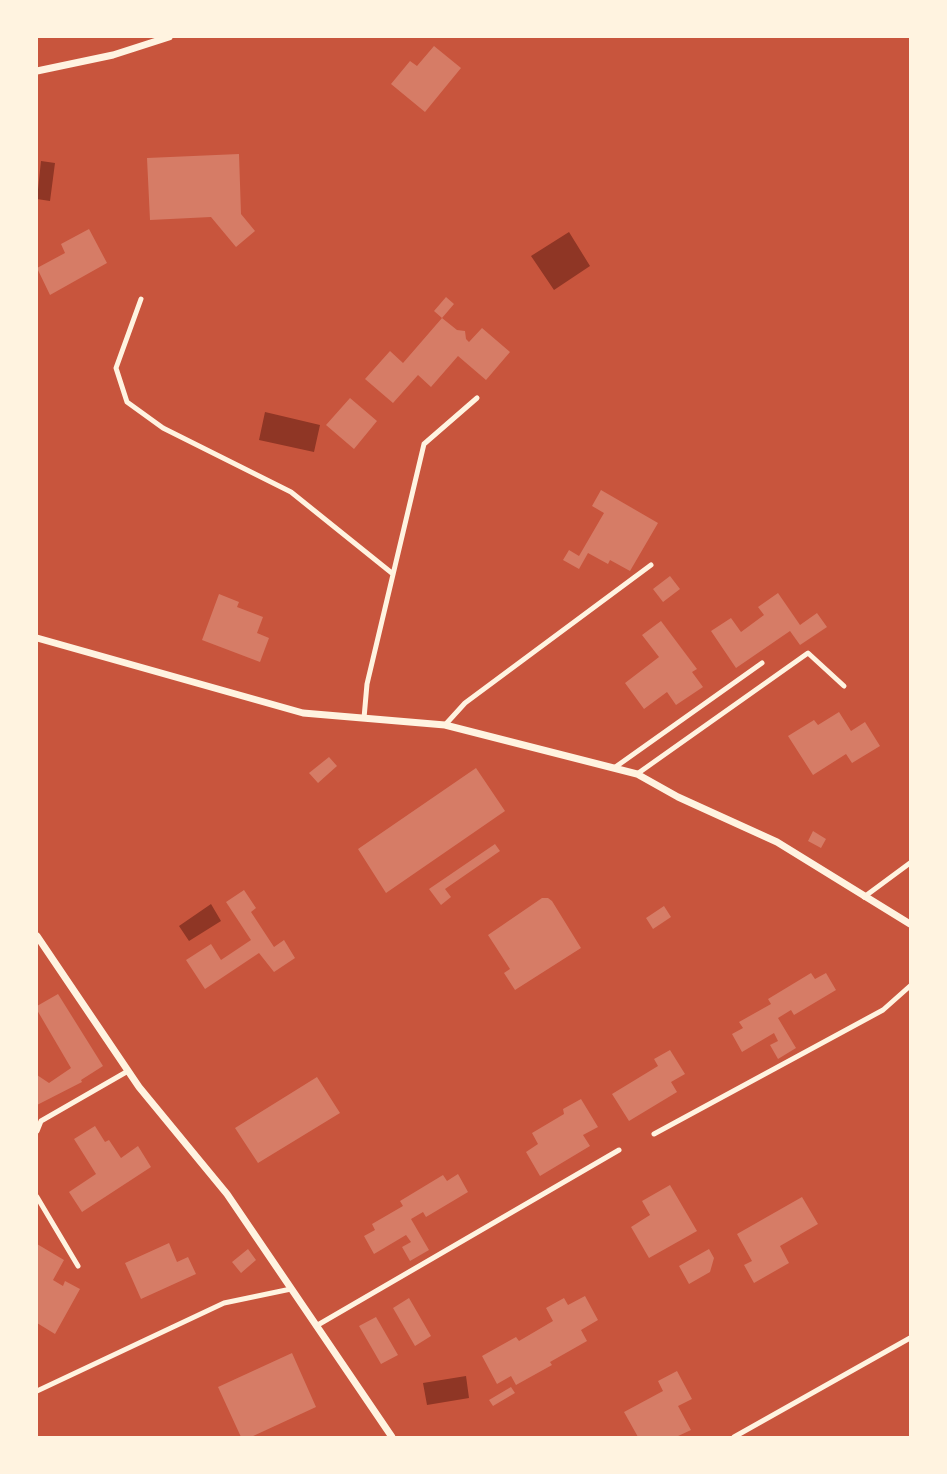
<!DOCTYPE html>
<style>
body{margin:0}
#map{position:relative;width:947px;height:1474px;overflow:hidden;background:#c8553d;font-family:"PT Serif",serif}
canvas{display:block}
.frame{position:absolute;inset:0;border:38px solid #fff3e0;pointer-events:none}
</style>
<div id="map">
<canvas width="947" height="1474"></canvas>
<div class="frame"></div>
</div>
<script>
const context = document.querySelector('canvas').getContext('2d');
context.lineJoin = 'round';
function paint(path, color) { context.fillStyle = color; context.fill(path, 'evenodd'); }
function stroke(path, color, width, dash) { context.strokeStyle = color; context.lineWidth = width; context.lineCap = dash ? 'butt' : 'round'; context.setLineDash(dash || []); context.stroke(path); }
paint(new Path2D(`
 M 41,161 L 55,163 L 50,201 L 37,199 Z
 M 569,232 L 590,266 L 554,290 L 531,256 Z
 M 265,412 L 320,425 L 314,452 L 259,440 Z
 M 211,904 L 221,921 L 189,941 L 179,926 Z
 M 466,1376 L 469,1398 L 427,1405 L 423,1383 Z`), '#8f3625');
paint(new Path2D(`
 M 434,46 L 461,68 L 425,112 L 391,84 L 410,61 L 417,66 Z
 M 239,154 L 241,214 L 255,231 L 236,247 L 211,217 L 150,220 L 147,158 Z
 M 89,229 L 107,263 L 50,295 L 37,268 L 65,253 L 61,244 Z
 M 446,297 L 454,304 L 442,318 L 434,311 Z
 M 442,318 L 457,330 L 465,331 L 466,339 L 469,342 L 482,328 L 510,352 L 486,380 L 458,356 L 431,387 L 418,375 L 393,403 L 365,379 L 390,351 L 403,363 Z
 M 350,398 L 377,421 L 354,449 L 326,425 Z
 M 601,490 L 658,523 L 630,571 L 610,560 L 608,564 L 588,553 L 579,569 L 563,560 L 569,550 L 579,556 L 604,513 L 592,506 Z
 M 670,576 L 680,589 L 663,602 L 653,589 Z
 M 778,593 L 800,625 L 817,613 L 827,627 L 800,645 L 790,631 L 736,668 L 711,631 L 731,618 L 741,632 L 764,615 L 758,607 Z
 M 219,594 L 239,602 L 237,607 L 263,617 L 257,633 L 269,638 L 260,662 L 202,640 Z
 M 661,621 L 697,669 L 692,672 L 703,687 L 676,705 L 667,692 L 644,709 L 625,683 L 659,657 L 642,635 Z
 M 839,712 L 851,731 L 865,722 L 880,746 L 852,763 L 846,754 L 813,775 L 788,736 L 814,720 L 818,725 Z
 M 329,757 L 337,766 L 318,783 L 309,773 Z
 M 476,768 L 505,811 L 386,893 L 358,849 Z
 M 813,831 L 826,839 L 821,848 L 808,841 Z
 M 495,844 L 500,851 L 445,889 L 451,897 L 441,905 L 429,889 Z
 M 244,890 L 256,908 L 251,912 L 274,947 L 284,940 L 295,958 L 274,972 L 259,953 L 205,989 L 186,960 L 211,944 L 221,960 L 251,940 L 226,902 Z
 M 542,898 L 548,898 L 552,901 L 581,948 L 515,990 L 504,973 L 510,969 L 488,935 Z
 M 664,906 L 671,917 L 653,929 L 646,918 Z
 M 811,973 L 815,979 L 826,973 L 836,990 L 794,1015 L 791,1010 L 778,1018 L 796,1048 L 778,1059 L 770,1045 L 778,1041 L 774,1033 L 742,1052 L 732,1034 L 743,1028 L 739,1022 L 771,1004 L 768,999 Z
 M 58,994 L 103,1066 L 81,1080 L 82,1082 L 37,1105 L 37,1075 L 49,1083 L 71,1068 L 37,1010 L 37,1006 Z
 M 670,1050 L 685,1074 L 671,1082 L 677,1092 L 629,1121 L 612,1094 L 658,1066 L 654,1059 Z
 M 317,1077 L 340,1113 L 258,1163 L 235,1128 Z
 M 581,1099 L 598,1127 L 583,1135 L 590,1146 L 540,1176 L 526,1152 L 538,1144 L 532,1133 L 564,1114 L 563,1109 Z
 M 95,1126 L 105,1142 L 109,1140 L 121,1158 L 138,1146 L 151,1167 L 82,1212 L 69,1192 L 96,1174 L 74,1139 Z
 M 458,1174 L 468,1192 L 426,1217 L 423,1212 L 411,1219 L 429,1250 L 410,1261 L 402,1247 L 411,1242 L 406,1235 L 374,1254 L 364,1236 L 375,1230 L 372,1224 L 403,1206 L 400,1201 L 443,1175 L 447,1181 Z
 M 670,1185 L 697,1231 L 649,1258 L 631,1227 L 650,1215 L 642,1201 Z
 M 802,1197 L 818,1224 L 780,1246 L 789,1263 L 754,1283 L 744,1265 L 752,1261 L 737,1234 Z
 M 169,1243 L 177,1262 L 188,1257 L 196,1274 L 141,1299 L 125,1263 Z
 M 37,1244 L 64,1260 L 53,1280 L 63,1286 L 65,1281 L 80,1289 L 55,1334 L 37,1323 Z
 M 248,1249 L 256,1260 L 241,1273 L 232,1262 Z
 M 709,1249 L 714,1258 L 710,1272 L 689,1284 L 679,1266 Z
 M 585,1296 L 598,1320 L 581,1330 L 587,1341 L 550,1362 L 552,1365 L 516,1385 L 511,1376 L 497,1384 L 482,1356 L 516,1337 L 519,1341 L 553,1321 L 546,1308 L 564,1298 L 568,1305 Z
 M 409,1298 L 431,1336 L 415,1346 L 393,1308 Z
 M 376,1317 L 398,1355 L 381,1364 L 359,1326 Z
 M 292,1353 L 316,1407 L 251,1437 L 241,1437 L 218,1387 Z
 M 677,1371 L 692,1399 L 678,1406 L 691,1430 L 676,1437 L 638,1437 L 624,1412 L 663,1391 L 658,1381 Z
 M 511,1387 L 515,1393 L 493,1406 L 489,1400 Z`), '#d67c66');
stroke(new Path2D(`
 M 141,299 L 116,368 L 127,402 L 163,428 L 291,492 L 393,574
 M 364,718 L 367,684 L 424,444 L 477,398
 M 445,725 L 465,703 L 651,565
 M 614,768 L 762,663
 M 637,774 L 808,653 L 844,686
 M 864,897 L 910,863
 M 37,1131 L 41,1121 L 128,1071
 M 654,1134 L 883,1010 L 910,986
 M 37,1197 L 78,1266
 M 316,1326 L 619,1150
 M 37,1391 L 224,1303 L 291,1289
 M 734,1437 L 910,1338`), '#fff3e0', 5);
stroke(new Path2D(`
 M 37,71 L 113,55 L 169,37
 M 37,638 L 303,713 L 445,725 L 637,774 L 678,797 L 777,842 L 910,924
 M 37,936 L 139,1087 L 227,1194 L 392,1437`), '#fff3e0', 7);
</script>
